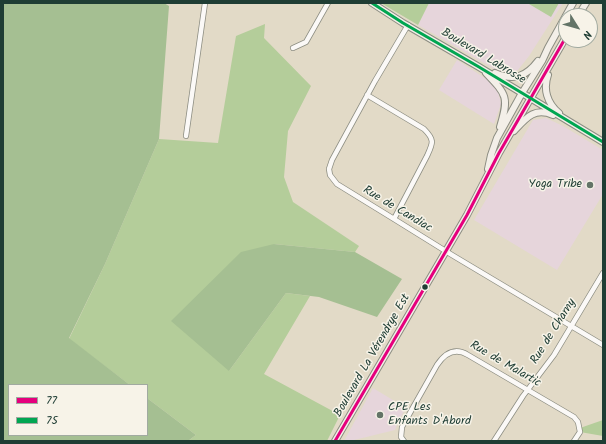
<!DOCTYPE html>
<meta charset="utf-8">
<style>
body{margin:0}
#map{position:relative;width:606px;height:444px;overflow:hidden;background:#e2dac7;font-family:Kalam,sans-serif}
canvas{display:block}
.frame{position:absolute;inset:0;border:4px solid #1f3d34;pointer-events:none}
.legend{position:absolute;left:8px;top:384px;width:140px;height:52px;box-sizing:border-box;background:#f7f3e8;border:1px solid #a1aaa0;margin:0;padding:5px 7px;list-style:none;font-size:12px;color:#1f3d34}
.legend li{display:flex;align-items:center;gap:8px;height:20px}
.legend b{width:20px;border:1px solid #a1aaa0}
.north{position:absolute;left:558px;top:8px;width:40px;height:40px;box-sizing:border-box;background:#f7f3e8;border:1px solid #a1aaa0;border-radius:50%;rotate:127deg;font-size:11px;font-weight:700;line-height:16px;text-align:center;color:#1f3d34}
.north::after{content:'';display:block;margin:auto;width:14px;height:18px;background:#637467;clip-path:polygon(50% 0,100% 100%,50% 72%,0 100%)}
</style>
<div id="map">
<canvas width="606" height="444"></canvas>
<div class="frame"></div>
<ul class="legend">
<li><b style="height:5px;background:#e5007d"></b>77</li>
<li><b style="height:5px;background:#00a651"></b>75</li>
</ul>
<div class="north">N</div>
</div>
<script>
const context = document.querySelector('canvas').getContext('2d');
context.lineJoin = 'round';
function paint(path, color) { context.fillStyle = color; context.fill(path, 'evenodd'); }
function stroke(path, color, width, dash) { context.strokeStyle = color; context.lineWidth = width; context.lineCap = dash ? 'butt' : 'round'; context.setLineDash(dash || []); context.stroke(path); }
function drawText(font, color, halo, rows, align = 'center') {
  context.font = font + ' Kalam,sans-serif'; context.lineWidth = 3; context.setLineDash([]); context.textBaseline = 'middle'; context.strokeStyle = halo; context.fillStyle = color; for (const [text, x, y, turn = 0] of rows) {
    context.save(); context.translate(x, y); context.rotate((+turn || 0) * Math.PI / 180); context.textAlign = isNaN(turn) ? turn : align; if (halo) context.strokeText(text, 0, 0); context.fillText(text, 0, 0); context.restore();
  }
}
paint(new Path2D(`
 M 429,3 L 563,3 L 529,56 L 518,70 L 511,73 L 503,74 L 418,25 Z
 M 457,60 L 497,86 L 501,104 L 494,124 L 439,90 Z
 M 546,118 L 563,126 L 603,150 L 603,194 L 557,270 L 474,220 L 533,120 Z
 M 373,388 L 406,408 L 398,422 L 395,430 L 350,441 L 344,441 Z`), '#e6d5db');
paint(new Path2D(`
 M 381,3 L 429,3 L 418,25 Z
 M 530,3 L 559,3 L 551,17 L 529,4 Z
 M 265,24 L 264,38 L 311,86 L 288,131 L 284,177 L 293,202 L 359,246 L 355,252 L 274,244 L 229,371 L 286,293 L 310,296 L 264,374 L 340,415 L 327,441 L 188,441 L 196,435 L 147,398 L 147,385 L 130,385 L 69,339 L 105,264 L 159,139 L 218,143 L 236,36 Z
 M 603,420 L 603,436 L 580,432 L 580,428 Z`), '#b4cd9a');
paint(new Path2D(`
 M 3,3 L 164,3 L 169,6 L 159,139 L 105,264 L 69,338 L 130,385 L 9,385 L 9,435 L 147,435 L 147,398 L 196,435 L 188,441 L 3,441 Z
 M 274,244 L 355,252 L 402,279 L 377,317 L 319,297 L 286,293 L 229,371 L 171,321 L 241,252 Z`), '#a5bf92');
const street = new Path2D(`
 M 408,25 L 375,81 L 332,160 L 329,169 L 330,175 L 337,184 L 394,219 L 452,255 L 603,345
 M 293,48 L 306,42 L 328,3
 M 367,95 L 424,129 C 435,140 433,143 427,156 L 394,219
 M 186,136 L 205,3
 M 404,441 L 401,437 L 402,427 L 437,365 C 445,353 455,347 468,355 L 574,417 L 578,422 L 580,432 L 574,441
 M 494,441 L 523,396 L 554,355 L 603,273`);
const secondary = new Path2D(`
 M 372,3 L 403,23 L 479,67 L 603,142
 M 578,16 L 586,3
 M 486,73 C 507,95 509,97 500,127
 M 495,73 C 514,81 526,77 538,61
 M 548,75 C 543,89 547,103 559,113
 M 514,131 C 526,118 534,107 553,115
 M 488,169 L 491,155 L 497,138 L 522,93 L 542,61 L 548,48 L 573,3
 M 335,441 L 467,215 L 499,153 L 566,37`);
stroke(street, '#8c8d82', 6);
stroke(secondary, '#8c8d82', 8);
stroke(street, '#fbf9f7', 4.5);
stroke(secondary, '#f3efe8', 6);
stroke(new Path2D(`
 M 335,441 L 467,215 L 499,153 L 566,37`), '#e5007d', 3);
stroke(new Path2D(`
 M 372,3 L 403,23 L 479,67 L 603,142`), '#00a651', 3);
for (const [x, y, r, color] of [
 [590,185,4,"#637467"],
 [425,287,3.5,"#1f3d34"],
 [380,415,4,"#637467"]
]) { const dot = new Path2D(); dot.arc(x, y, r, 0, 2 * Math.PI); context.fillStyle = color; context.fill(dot); stroke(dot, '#f7f3e8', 1.5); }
drawText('12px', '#1f3d34', '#f7f3e8', [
 ["Boulevard Labrosse",483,57,31],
 ["Rue de Candiac",397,210,31],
 ["Rue de Charny",554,332,-58],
 ["Boulevard La Vérendrye Est",373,356,-60],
 ["Rue de Malartic",505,365,30]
]);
drawText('12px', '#1f3d34', '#f7f3e8', [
 ["Yoga Tribe",582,185],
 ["CPE Les",388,408,"left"],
 ["Enfants D'Abord",388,422,"left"]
], 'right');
</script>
